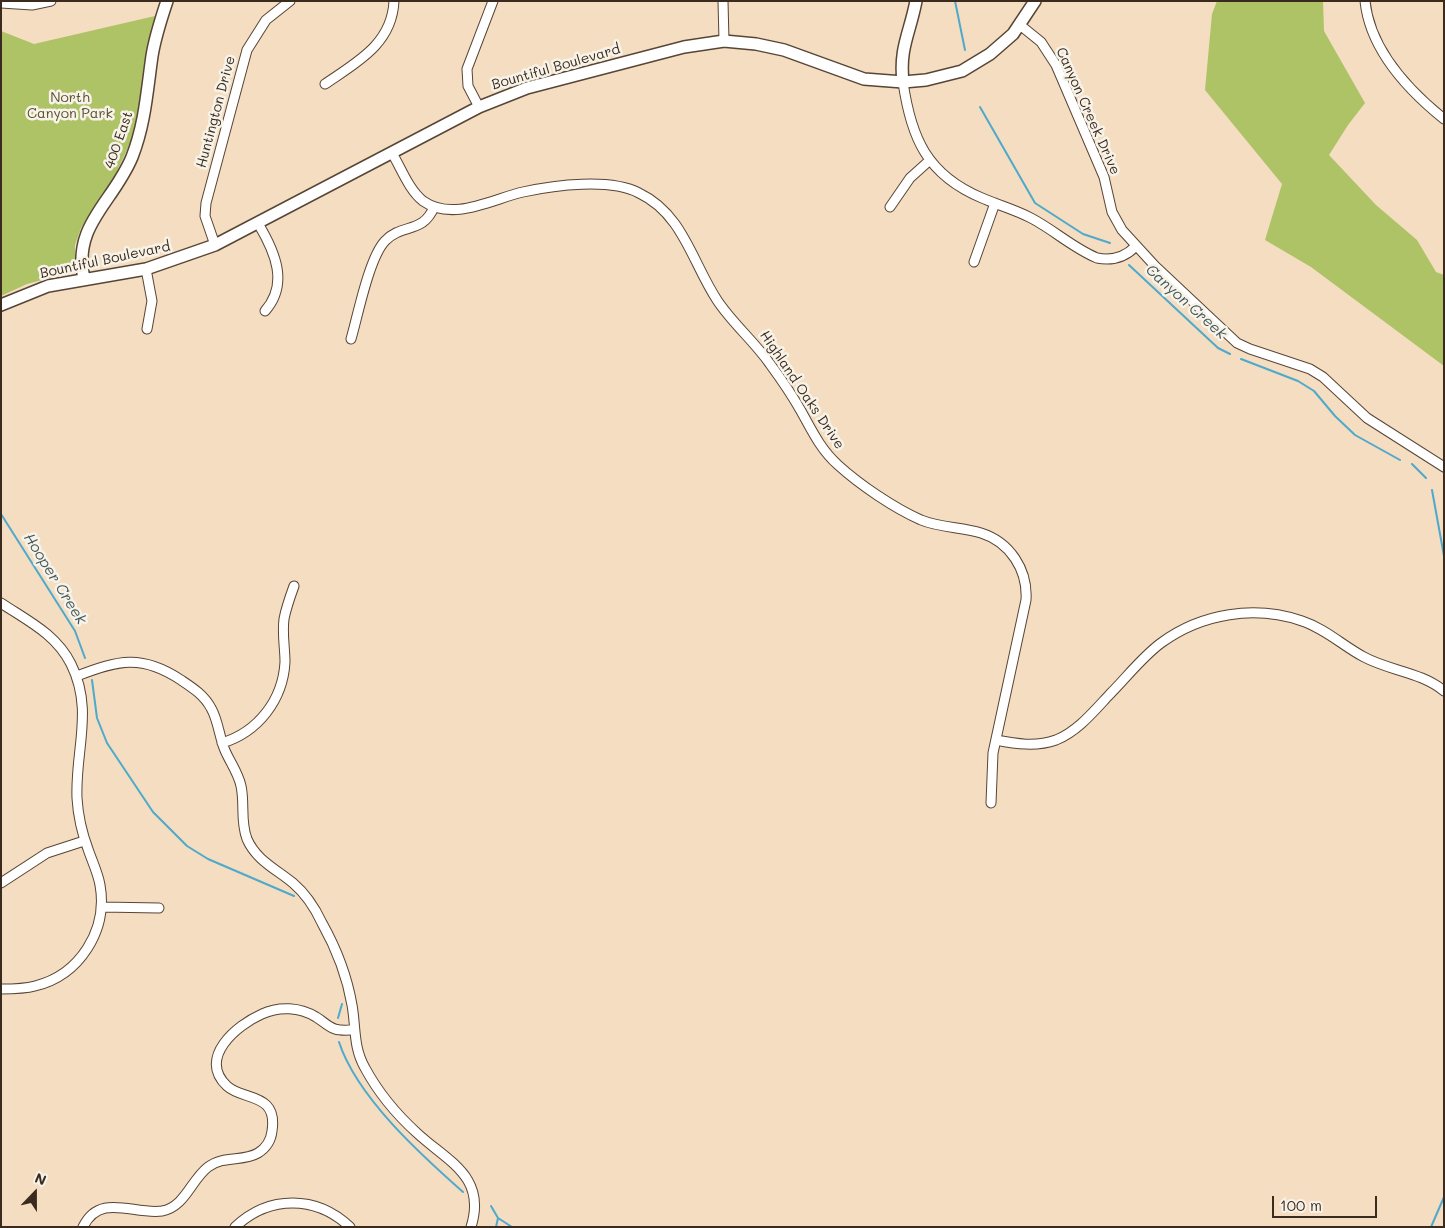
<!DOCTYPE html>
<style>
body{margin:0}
#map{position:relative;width:1445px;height:1228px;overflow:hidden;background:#f4ddc0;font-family:Mali,sans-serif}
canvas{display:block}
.frame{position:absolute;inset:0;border:2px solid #3b2a1e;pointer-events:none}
.north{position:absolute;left:10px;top:1168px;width:50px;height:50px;-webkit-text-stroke:4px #f7f3e8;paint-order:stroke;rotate:22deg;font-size:14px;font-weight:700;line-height:20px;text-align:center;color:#3b2a1e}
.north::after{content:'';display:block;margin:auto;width:18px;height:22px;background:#3b2a1e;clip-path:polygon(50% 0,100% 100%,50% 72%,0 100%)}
.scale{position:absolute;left:1272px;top:1196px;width:105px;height:22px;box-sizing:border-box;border:2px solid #3b2a1e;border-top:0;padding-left:6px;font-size:15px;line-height:18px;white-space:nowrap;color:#3b2a1e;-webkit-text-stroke:4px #f7f3e8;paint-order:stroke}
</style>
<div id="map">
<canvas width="1445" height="1228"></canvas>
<div class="frame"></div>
<div class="north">N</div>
<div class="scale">100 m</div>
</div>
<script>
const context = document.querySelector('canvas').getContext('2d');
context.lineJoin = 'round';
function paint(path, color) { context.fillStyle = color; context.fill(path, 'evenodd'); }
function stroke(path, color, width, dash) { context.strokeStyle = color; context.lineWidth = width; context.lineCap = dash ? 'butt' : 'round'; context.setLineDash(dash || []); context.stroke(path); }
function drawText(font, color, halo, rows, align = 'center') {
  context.font = font + ' Mali,sans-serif'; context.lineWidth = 5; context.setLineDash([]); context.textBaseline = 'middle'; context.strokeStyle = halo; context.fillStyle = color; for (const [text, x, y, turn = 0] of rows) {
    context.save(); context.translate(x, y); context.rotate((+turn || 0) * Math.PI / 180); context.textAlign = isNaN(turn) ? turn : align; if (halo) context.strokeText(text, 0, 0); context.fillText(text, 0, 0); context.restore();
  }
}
paint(new Path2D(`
 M 1217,1 L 1323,1 L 1324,31 L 1365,103 L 1348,125 L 1329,155 L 1376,205 L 1417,240 L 1436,272 L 1444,275 L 1444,366 L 1311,267 L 1265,240 L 1282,184 L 1205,90 L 1212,14 Z
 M 155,16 L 147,52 L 139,110 L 131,141 L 112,182 L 81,228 L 75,245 L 75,271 L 27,284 L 1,296 L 1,31 L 34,44 Z`), '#aec266');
stroke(new Path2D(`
 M 955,1 L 965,50
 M 980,107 L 1035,203 L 1083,234 L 1110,243
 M 1129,265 L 1218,348 L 1230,354
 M 1241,359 L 1298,381 L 1314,391 L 1335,416 L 1355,435 L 1400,460
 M 1412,464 L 1426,478
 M 1432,490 L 1444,556
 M 1,514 L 75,631 L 85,658
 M 92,680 L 97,718 L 107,743 L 153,812 L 187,846 L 208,859 L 294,896
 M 338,1018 L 342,1004
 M 339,1042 C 357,1097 420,1154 463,1192
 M 491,1206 L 498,1218 L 496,1227
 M 498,1218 L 512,1227
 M 1431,1227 L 1444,1197`), '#4ea9cc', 2);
const street = new Path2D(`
 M 723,1 L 724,41
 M 1365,1 C 1370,50 1408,90 1444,119
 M 1,3 L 32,5 L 51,1
 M 1020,25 L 1041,42 L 1056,65 L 1104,177 L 1112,212 L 1122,230 L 1155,266 L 1237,343 L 1250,349 L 1310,369 L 1323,377 L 1367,418 L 1444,467
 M 903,82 C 911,138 927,175 982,198 C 998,205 1016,210 1031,218 C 1054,230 1073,248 1097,258 C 1112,261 1124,258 1135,247
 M 325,84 C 357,62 392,44 394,1
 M 479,107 L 468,86 L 467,69 L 493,1
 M 392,153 C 401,168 409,190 423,201 C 453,222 492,199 523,192 C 555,185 610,178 639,193 C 683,214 692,262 717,300 C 732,323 754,341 770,364 C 781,379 792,395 801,411 C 812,431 821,450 838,465 C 860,485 894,508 921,520 C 941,528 961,527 981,533 C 1010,542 1028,570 1026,600 L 993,753 L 991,803
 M 890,207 L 910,178 L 930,160
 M 259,225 C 275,252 289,284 265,311
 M 215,245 L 205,216 L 206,203 L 247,50 L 266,20 L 290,1
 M 974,262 L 995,203
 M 146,269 L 152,301 L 147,329
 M 351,339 C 358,315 369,258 385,241 C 402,223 423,234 434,207
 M 1,603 C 28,621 56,634 71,664 C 94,710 75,750 77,798 C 78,815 82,833 88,849 C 92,861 98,873 100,885 C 108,930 80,975 35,986 C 24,989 13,989 1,989
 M 77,676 C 118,660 142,654 181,680 C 193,688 204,695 211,708 C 218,720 219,735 224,748 C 229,761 238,772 241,786 C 245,804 240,821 247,839 C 256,860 276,869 293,883 C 306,894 315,908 322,923 C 336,948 347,976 352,1005 C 356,1027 353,1047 365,1068 C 378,1092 396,1114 417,1133 C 447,1161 487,1176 471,1227
 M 996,740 C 1016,744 1036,747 1056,740 C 1078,731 1094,711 1110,694 C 1127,677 1142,657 1161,643 C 1202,613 1255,605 1302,621 C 1326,629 1343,646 1364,657 C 1390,671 1421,672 1444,691
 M 222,743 C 258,732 283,700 285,662 C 285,648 282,634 284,619 C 286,608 290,597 294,586
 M 1,883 L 47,853 L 84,841
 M 102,907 L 159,908
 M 83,1227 C 100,1192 133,1215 162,1211 C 185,1207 191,1180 208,1167 C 224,1155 243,1162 258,1153 C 266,1148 271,1140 272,1131 C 278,1092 243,1101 227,1086 C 197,1058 237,1025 262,1014 C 279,1006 300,1007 316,1017 C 323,1021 328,1027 335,1029 C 341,1031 348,1030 354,1030
 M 235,1227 C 269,1195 316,1195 350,1227`);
const secondary = new Path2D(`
 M 903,82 C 899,48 910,33 916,1
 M 84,279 C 72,225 113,203 132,157 C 145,124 147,91 152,56 C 155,37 161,19 167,1
 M 1,305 L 48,286 L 146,269 L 215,245 L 479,107 L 527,88 L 684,47 L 724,41 L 756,44 L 784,50 L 864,79 L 903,82 L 926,80 L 962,71 L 990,54 L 1013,34 L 1035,1`);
stroke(street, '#574536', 11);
stroke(secondary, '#574536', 14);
stroke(street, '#fff', 9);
stroke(secondary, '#fff', 11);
drawText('14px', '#3b2a1e', '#f7f3e8', [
 ["Bountiful Boulevard",556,67,-16],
 ["Canyon Creek Drive",1088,111,66],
 ["Huntington Drive",216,112,-75],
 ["400 East",119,140,-71],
 ["Bountiful Boulevard",105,260,-12],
 ["Highland Oaks Drive",802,390,56]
]);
drawText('14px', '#585030', '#f7f3e8', [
 ["North",70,98],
 ["Canyon Park",70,114]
]);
drawText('italic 15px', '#42565b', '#f7f3e8', [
 ["Canyon Creek",1186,302,42],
 ["Hooper Creek",55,579,58]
]);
</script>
